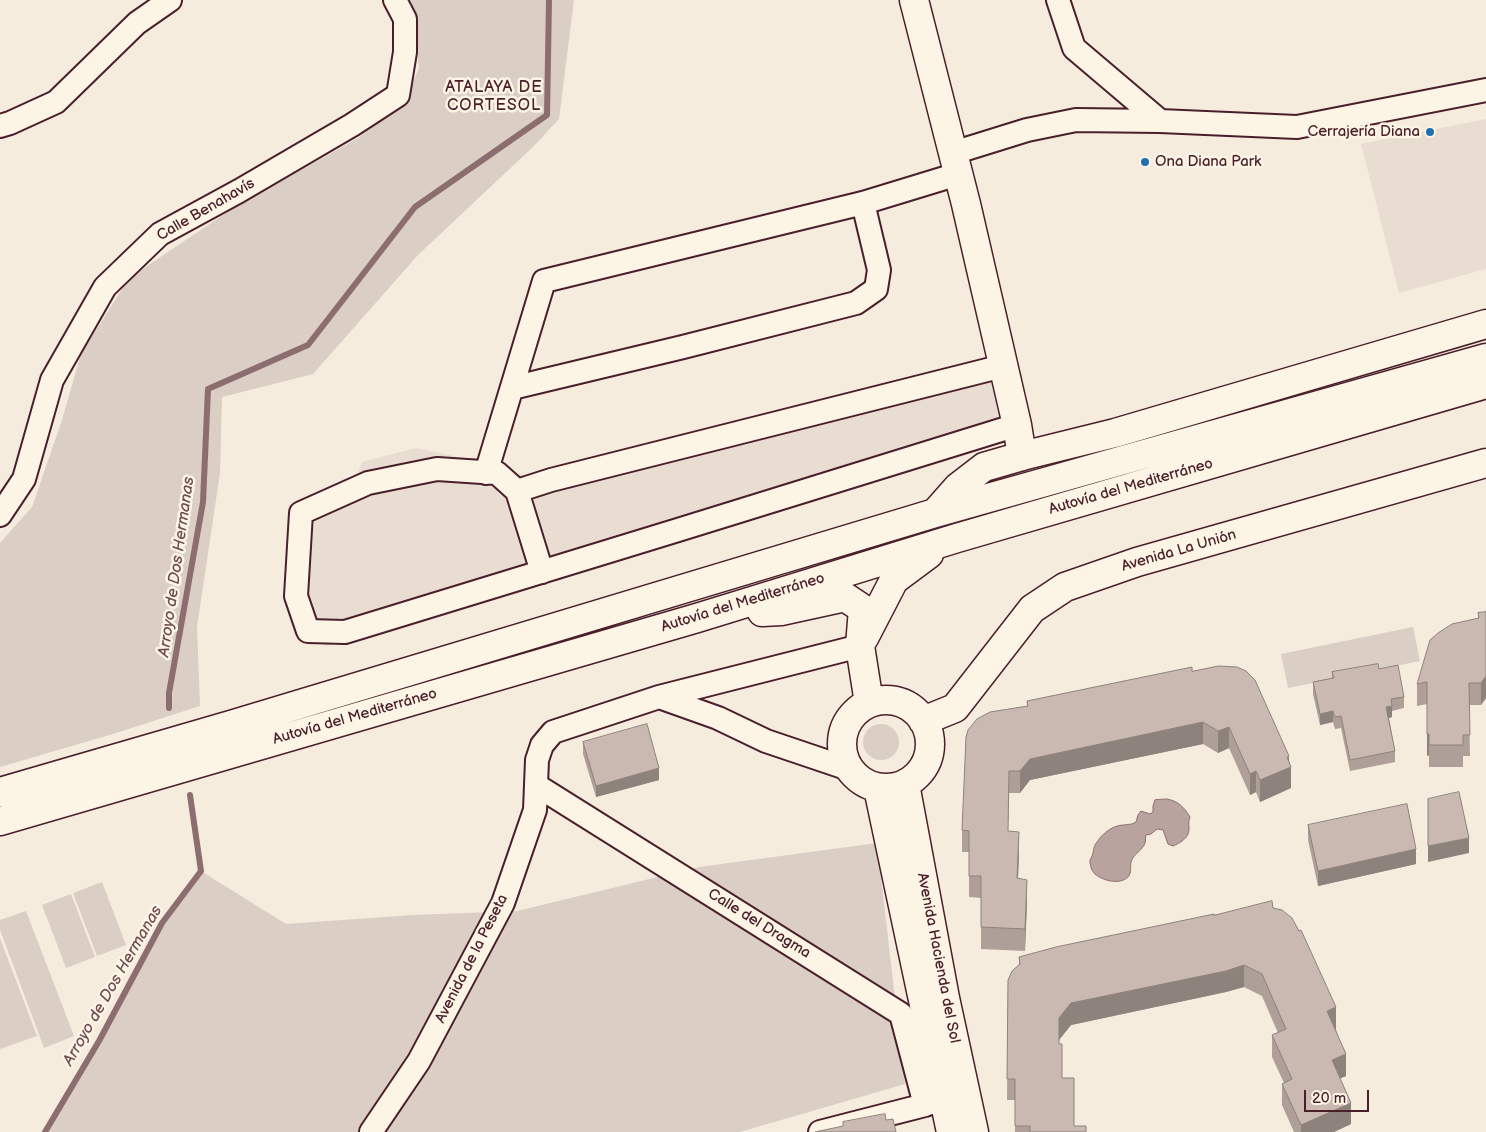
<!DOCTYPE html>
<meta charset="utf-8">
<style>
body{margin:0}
#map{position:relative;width:1486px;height:1132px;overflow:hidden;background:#f5ecde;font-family:"Balsamiq Sans",sans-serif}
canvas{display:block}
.scale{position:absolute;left:1304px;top:1090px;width:65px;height:22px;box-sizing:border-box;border:2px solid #4a1f2b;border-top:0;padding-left:6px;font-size:15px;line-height:18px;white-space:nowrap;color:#4a1f2b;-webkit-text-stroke:4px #fcf5e5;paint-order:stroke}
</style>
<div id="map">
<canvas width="1486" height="1132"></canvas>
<div class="scale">20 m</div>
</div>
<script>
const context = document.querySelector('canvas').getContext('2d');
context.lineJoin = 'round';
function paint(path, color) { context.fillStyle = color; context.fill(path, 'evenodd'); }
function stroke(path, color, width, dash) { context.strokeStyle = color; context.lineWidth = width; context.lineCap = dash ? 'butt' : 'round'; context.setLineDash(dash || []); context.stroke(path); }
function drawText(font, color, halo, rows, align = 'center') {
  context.font = font + ' "Balsamiq Sans",sans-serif'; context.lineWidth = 5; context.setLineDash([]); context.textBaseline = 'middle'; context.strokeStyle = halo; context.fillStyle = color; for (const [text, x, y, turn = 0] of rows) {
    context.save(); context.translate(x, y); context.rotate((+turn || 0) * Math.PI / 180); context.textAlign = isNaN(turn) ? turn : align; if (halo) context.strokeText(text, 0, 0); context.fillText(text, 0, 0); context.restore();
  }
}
paint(new Path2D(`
 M 1486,119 L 1486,269 L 1399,293 L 1361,144 Z
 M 990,365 L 1004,415 L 965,454 L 327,646 L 294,634 L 285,604 L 291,525 L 313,495 L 355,481 L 362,462 L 416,448 L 477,461 L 534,478 Z`), '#e8ddd0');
paint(new Path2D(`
 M 402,0 L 574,0 L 559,119 L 534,146 L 418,255 L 313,374 L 222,397 L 220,473 L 197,627 L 200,706 L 113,734 L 0,767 L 0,543 L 32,507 L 61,423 L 81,354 L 129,278 L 229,211 L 358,138 L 405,100 L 419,68 L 414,24 Z
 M 1413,627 L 1420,661 L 1288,688 L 1281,654 Z
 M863 742a18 18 0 1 1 36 0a18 18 0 1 1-36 0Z
 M 877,843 L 905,1084 L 740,1132 L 45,1132 L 99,1041 L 162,923 L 201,871 L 286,924 L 413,915 L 517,911 L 699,867 Z
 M 102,882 L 126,945 L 97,956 L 73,893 Z
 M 71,894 L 95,957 L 66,968 L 42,905 Z
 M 26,911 L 74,1036 L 44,1048 L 0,930 L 0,920 Z
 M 0,938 L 37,1036 L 0,1049 Z`), '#dbcec4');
const water = new Path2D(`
 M 1167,799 C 1178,801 1184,807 1190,817 C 1188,822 1189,824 1189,829 C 1189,838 1180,843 1173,846 L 1168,844 L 1163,830 L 1157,829 L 1151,834 L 1146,835 C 1145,838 1146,840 1145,843 C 1143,850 1133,854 1131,862 C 1130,867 1132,872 1128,877 C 1120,885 1103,881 1095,874 C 1091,870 1090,865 1090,860 C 1095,852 1092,848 1097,842 C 1103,833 1113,825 1124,825 C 1129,824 1131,825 1136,822 L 1138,815 L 1141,811 L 1150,814 L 1153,812 L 1153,806 L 1155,800 Z`);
paint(water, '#b8a39e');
stroke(water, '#8c6e70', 1);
stroke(new Path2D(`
 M 169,708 L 169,693 L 203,502 L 208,389 L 308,345 L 415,207 L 547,115 L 549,0
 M 45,1132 L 99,1041 L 162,923 L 201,871 L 190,795`), '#8c6e70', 6);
const street = new Path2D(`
 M 1058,0 L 1074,48 L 1160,121 L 1297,127 L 1486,90
 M 0,126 L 10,123 L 56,102 L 137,23 L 170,0
 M 953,153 L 1027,130 L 1076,120 L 1160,121
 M 512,388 L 683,347 L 856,303 L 876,289 L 879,270 L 863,203
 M 486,473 L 544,281 L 863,203 L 958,174
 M 517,491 L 551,480 L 1003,366
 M 0,515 L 24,479 L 52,380 L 105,287 L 160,234 L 239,191 L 352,125 L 398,95 L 405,52 L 405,19 L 395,0
 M 542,572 L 517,491 L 497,473 L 437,469 L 368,483 L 301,513 L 296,596 L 308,631 L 345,632 L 678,530 L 1017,425
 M 659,697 L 860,646
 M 536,785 L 901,1014 L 925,1105
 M 371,1132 L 419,1061 L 503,903 L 535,810 L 537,760 L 542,745 L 553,732 L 659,697 L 718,718 L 766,741 L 849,769
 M 820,1132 L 925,1105 L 938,1100`);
const secondary = new Path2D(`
 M 914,0 L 966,204 L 1017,425 L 1022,456 L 1115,433 L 1486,324
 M 860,646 L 869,703
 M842 744a44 44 0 1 1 88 0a44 44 0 1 1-88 0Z
 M 923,721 L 955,708 L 1032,609 L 1065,587 L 1137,562 L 1486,463
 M 905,784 L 945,998 L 974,1132
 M 878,788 L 951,1132`);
const highway = new Path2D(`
 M 935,513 L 958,487 L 984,467 L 1022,456
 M 762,612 L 781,611 L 845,597 L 863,609 L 860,646
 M 864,638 L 894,580 L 929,554
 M 0,792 L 231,725 L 935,513 L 1486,358
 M 0,821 L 697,618 L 957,538 L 1486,384`);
stroke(street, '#4a1f2b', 26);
stroke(secondary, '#4a1f2b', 31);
stroke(highway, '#4a1f2b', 31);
stroke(street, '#fcf5e5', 22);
stroke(secondary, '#fcf5e5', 28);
stroke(highway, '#fcf5e5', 28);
paint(new Path2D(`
 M 1486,612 L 1486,698 L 1481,705 L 1469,705 L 1470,756 L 1463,756 L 1463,767 L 1429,767 L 1429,755 L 1427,756 L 1427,704 L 1417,706 L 1417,684 L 1478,618 L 1478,613 Z
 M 1379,669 L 1404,697 L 1404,708 L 1392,711 L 1392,717 L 1389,718 L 1395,751 L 1395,762 L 1350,771 L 1341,728 L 1335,729 L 1333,722 L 1320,725 L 1313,694 L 1313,682 L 1332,678 L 1332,672 Z
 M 1192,671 L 1289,761 L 1291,788 L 1260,802 L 1256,792 L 1250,795 L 1229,748 L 1218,753 L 1203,744 L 1030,780 L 1020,793 L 1009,793 L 1008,831 L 1019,854 L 1018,878 L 1027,901 L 1025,951 L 981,949 L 981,898 L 969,897 L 969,852 L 962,852 L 962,830 L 1027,707 L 1027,701 Z
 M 583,742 L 659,780 L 596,797 L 583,754 Z
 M 1308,825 L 1416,864 L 1318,886 L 1308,840 Z
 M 1273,908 L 1336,1029 L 1346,1076 L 1340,1078 L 1351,1124 L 1334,1132 L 1294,1132 L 1282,1105 L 1282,1084 L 1284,1083 L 1272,1057 L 1272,1035 L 1278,1033 L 1262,996 L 1244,987 L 1226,992 L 1071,1025 L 1059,1040 L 1062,1078 L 1074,1126 L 1086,1132 L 1015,1132 L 1015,1100 L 1007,1100 L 1008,980 L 1019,964 L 1019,957 L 1214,915 Z`), '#ae9f98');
paint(new Path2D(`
 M 1486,676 L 1486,698 L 1481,705 L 1481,683 Z
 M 1392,706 L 1392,717 L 1386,719 L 1386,707 Z
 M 1333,711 L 1333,722 L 1320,725 L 1320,714 Z
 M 1203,722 L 1203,744 L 1030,780 L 1020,793 L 1020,771 L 1030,759 Z
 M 1229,727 L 1229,748 L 1218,753 L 1218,731 Z
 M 1427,734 L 1429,734 L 1429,755 L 1427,756 Z
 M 1289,756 L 1289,768 L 1291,767 L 1291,788 L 1260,802 L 1260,780 Z
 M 659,768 L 659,780 L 596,797 L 596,786 Z
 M 1256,771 L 1256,792 L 1250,795 L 1250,774 Z
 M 1019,832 L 1019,854 L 1017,900 L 1017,878 Z
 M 1469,838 L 1469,853 L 1428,862 L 1428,846 Z
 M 1416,849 L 1416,864 L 1318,886 L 1318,871 Z
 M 1027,880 L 1027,901 L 1025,951 L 1025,929 Z
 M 1244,965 L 1244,987 L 1226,992 L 1071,1025 L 1059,1040 L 1059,1018 L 1071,1003 Z
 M 1336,1007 L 1336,1029 L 1327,1033 L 1327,1011 Z
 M 1346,1054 L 1346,1076 L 1332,1082 L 1332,1060 Z
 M 1351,1103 L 1351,1124 L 1334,1132 L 1301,1132 L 1301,1125 Z`), '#8d827c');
const building = new Path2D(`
 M 1486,612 L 1486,676 L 1481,683 L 1469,683 L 1470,735 L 1463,735 L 1463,745 L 1429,745 L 1429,734 L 1427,734 L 1427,682 L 1417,684 L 1430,640 L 1438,633 L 1452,624 L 1479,618 L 1478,613 Z
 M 1378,664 L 1379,669 L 1398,665 L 1404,697 L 1391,699 L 1392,706 L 1386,707 L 1395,751 L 1350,760 L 1341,716 L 1335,717 L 1333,711 L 1320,714 L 1313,682 L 1334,678 L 1332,672 Z
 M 1219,666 L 1237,667 L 1246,671 L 1255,680 L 1289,756 L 1287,757 L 1291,767 L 1260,780 L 1256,771 L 1250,774 L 1229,727 L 1218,731 L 1203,722 L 1030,759 L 1020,771 L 1009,771 L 1008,831 L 1019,832 L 1017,878 L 1027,880 L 1025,929 L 981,927 L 981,876 L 969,876 L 969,831 L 962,830 L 966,737 L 968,730 L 977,719 L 990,712 L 1028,706 L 1027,701 L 1192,667 L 1192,671 Z
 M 647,724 L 659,768 L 596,786 L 583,742 Z
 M 1459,792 L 1469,838 L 1428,846 L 1428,799 Z
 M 1407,804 L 1416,849 L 1318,871 L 1308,825 Z
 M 1272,901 L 1273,908 L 1282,910 L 1292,918 L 1299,931 L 1301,930 L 1336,1007 L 1327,1011 L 1346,1054 L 1332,1060 L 1351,1103 L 1301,1125 L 1282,1084 L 1292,1079 L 1272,1035 L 1286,1029 L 1262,974 L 1244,965 L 1226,971 L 1071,1003 L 1059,1018 L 1059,1044 L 1062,1044 L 1062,1078 L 1074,1078 L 1074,1126 L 1086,1126 L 1086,1132 L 1030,1132 L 1030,1126 L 1015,1126 L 1015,1079 L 1007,1079 L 1008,980 L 1012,971 L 1020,964 L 1019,957 L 1056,947 L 1214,914 L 1214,915 Z
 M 885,1114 L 886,1120 L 893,1119 L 896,1132 L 815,1132 L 843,1126 L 843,1122 Z`);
paint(building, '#cab9b1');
stroke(building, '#8d827c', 1);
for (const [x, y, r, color] of [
 [1430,132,5,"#1f6fb2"],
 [1145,162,5,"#1f6fb2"]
]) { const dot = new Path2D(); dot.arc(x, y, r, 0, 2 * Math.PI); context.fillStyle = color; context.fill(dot); stroke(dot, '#fcf5e5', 2); }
drawText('15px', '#4a1f2b', '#fcf5e5', [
 ["Cerrajería Diana",1420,132],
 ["Ona Diana Park",1155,162,"left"]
], 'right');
drawText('15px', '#4a1f2b', '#fcf5e5', [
 ["Calle Benahavís",206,210,-30],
 ["Autovía del Mediterráneo",1131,487,-16],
 ["Avenida La Unión",1179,551,-16],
 ["Autovía del Mediterráneo",743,603,-17],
 ["Autovía del Mediterráneo",355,717,-16],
 ["Calle del Dragma",759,924,32],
 ["Avenida Hacienda del Sol",938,958,79],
 ["Avenida de la Peseta",472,959,-63]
]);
context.letterSpacing = '1px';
drawText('16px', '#4a1f2b', '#fcf5e5', [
 ["ATALAYA DE",494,88],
 ["CORTESOL",494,106]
]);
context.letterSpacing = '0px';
drawText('italic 16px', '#704d53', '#fcf5e5', [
 ["Arroyo de Dos Hermanas",177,567,-82],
 ["Arroyo de Dos Hermanas",113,986,-60]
]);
</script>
